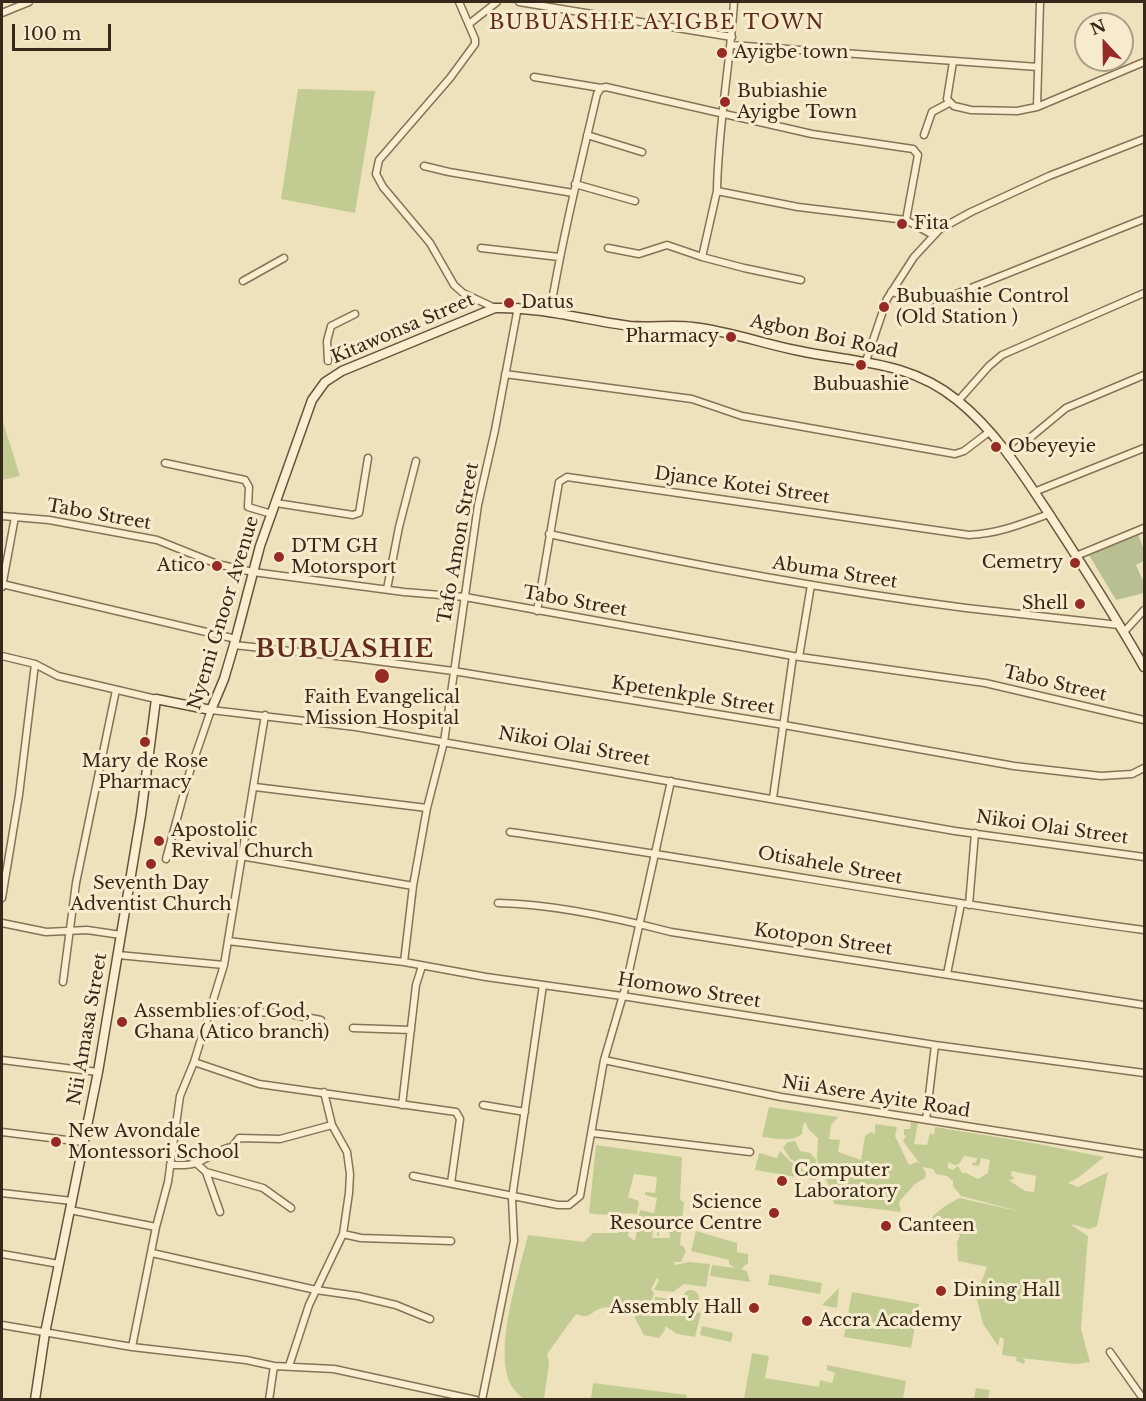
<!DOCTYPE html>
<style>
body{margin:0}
#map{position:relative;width:1146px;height:1401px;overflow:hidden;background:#eee2bd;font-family:"Libre Baskerville",serif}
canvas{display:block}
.frame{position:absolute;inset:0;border:3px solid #35291b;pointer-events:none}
.north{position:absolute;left:1074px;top:12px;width:60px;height:60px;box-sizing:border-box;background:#f6eccd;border:2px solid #a99e86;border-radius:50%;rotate:338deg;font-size:16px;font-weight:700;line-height:24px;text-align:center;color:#35291b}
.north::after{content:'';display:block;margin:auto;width:21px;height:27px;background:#962a25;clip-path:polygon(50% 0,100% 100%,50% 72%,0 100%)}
.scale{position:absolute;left:12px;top:24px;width:99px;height:27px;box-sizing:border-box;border:3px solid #35291b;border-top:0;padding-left:8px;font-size:18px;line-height:21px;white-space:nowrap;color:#35291b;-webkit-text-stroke:4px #f6eccd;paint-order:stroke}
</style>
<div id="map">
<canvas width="1146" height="1401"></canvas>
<div class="frame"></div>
<div class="north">N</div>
<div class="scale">100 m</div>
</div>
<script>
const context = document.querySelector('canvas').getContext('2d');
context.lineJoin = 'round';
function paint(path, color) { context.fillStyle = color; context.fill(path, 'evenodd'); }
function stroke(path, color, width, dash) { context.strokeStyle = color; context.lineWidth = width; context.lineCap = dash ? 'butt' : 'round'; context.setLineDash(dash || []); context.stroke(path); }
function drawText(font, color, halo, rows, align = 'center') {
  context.font = font + ' "Libre Baskerville",serif'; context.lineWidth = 6; context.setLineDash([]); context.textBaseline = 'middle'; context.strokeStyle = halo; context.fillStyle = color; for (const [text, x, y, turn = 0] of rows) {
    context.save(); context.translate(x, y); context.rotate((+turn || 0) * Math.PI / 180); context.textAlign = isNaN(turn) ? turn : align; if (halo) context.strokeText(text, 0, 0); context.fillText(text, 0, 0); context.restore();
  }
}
paint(new Path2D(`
 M 298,89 L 375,91 L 355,213 L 281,199 Z
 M 2,419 L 20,476 L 2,480 Z
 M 769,1107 L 838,1117 L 831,1125 L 829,1139 L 840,1140 L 838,1152 L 861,1160 L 865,1136 L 871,1132 L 875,1134 L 875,1124 L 897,1127 L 895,1136 L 909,1165 L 917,1162 L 920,1164 L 903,1141 L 906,1136 L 904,1135 L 904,1129 L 910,1129 L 911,1122 L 918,1123 L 914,1144 L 927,1145 L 930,1133 L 934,1135 L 935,1127 L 1033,1143 L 1104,1157 L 1079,1177 L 1068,1183 L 1078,1187 L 1108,1172 L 1097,1226 L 1089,1229 L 1070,1224 L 1088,1236 L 1081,1329 L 1090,1362 L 1075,1364 L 1021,1358 L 1025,1360 L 1024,1364 L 1016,1361 L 1017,1357 L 1002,1355 L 1004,1339 L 1000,1337 L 998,1346 L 983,1324 L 976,1296 L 987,1267 L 958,1261 L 957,1243 L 960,1235 L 928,1225 L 934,1215 L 945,1206 L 959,1198 L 1022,1212 L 961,1196 L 953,1186 L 953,1181 L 947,1176 L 936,1174 L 933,1169 L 922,1167 L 926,1173 L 925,1178 L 915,1184 L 899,1202 L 901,1212 L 834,1204 L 830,1188 L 817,1160 L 818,1138 L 809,1130 L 805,1122 L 803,1125 L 802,1134 C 790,1143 775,1138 762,1137 ZM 964,1156 L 977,1158 L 976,1163 L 973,1162 L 972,1165 L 979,1166 L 981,1158 L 990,1160 L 988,1173 L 978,1179 L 966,1173 L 962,1173 L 958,1166 L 953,1170 L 948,1168 L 948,1162 L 955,1165 L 959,1164 ZM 1012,1171 L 1036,1176 L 1034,1192 L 1025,1191 L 1010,1181 L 1009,1179 L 1013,1180 L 1014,1177 L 1011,1176 Z
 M 795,1141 L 800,1151 L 810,1153 L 815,1158 L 820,1175 L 790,1159 L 783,1147 L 788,1142 Z
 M 596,1145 L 682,1157 L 680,1200 L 684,1202 L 680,1245 L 683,1246 L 686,1251 L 681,1262 L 674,1262 L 675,1265 L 689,1262 L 710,1264 L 706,1287 L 684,1284 L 673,1292 L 654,1290 L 659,1280 L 657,1278 L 651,1289 L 654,1293 L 652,1300 L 649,1301 L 648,1311 L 658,1316 L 654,1304 L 655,1297 L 673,1299 L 679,1309 L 701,1313 L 695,1337 L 677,1334 L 665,1326 L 665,1330 L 659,1338 L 644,1335 L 635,1318 L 635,1311 C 630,1308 608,1306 602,1308 C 590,1311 592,1320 576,1314 L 547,1354 L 549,1363 L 544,1399 L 523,1399 C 519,1395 514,1390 511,1385 C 493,1350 519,1273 528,1235 L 584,1242 L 593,1233 L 618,1233 L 621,1230 L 629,1230 L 628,1236 L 635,1241 L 640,1210 L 654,1213 L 657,1198 L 645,1195 L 645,1192 L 655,1193 L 657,1177 L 634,1174 L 628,1197 L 639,1201 L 637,1214 C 620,1212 605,1217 589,1213 ZM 654,1225 L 658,1226 L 657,1236 L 659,1236 L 659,1231 L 662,1232 L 663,1227 L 669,1228 L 670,1238 L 652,1238 Z
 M 780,1151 L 790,1161 L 821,1181 L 755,1170 L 759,1153 L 777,1158 Z
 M 696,1231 L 737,1243 L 737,1252 L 748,1254 L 748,1263 L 741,1269 L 747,1271 L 750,1282 L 710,1276 L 712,1265 L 735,1268 L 729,1264 L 729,1260 L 691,1251 Z
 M 770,1274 L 822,1283 L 820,1294 L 768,1285 Z
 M 839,1288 L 837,1308 L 822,1305 Z
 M683 1298a8 8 0 1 1 16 0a8 8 0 1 1-16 0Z
 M 852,1292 L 919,1304 L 911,1348 L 844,1337 Z
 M 702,1326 L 733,1333 L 731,1342 L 700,1335 Z
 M 752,1353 L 769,1356 L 765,1378 L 819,1387 L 820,1380 L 832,1383 L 835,1373 L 827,1370 L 827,1365 L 906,1381 L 903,1399 L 744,1399 Z
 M 593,1383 L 687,1395 L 686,1399 L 591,1399 Z
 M 976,1388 L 990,1390 L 988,1399 L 974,1399 Z`), '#c2cc92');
paint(new Path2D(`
 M 1138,534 L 1144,550 L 1144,561 L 1136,565 L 1144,583 L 1144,593 L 1116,600 L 1089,555 Z`), '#b8c091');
const street = new Path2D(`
 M 459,2 L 475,39 L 475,44 L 450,78 L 379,160 L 376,174 L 383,187 L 430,243 L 454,285 L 463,293 L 495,308
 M 519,2 L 732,37
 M 734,2 C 730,65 718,127 717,191 L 798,207 L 906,220 L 933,235
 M 2,13 L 29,2
 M 469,24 L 497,2
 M 731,45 L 1038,67
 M 953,62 L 947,99 L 954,106 L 971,110 L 1017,111 L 1037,107 L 1144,62
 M 534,77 L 601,88 L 606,87 L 812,134 L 913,149 L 918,155 L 906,220
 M 1037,107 L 1040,2
 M 587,135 L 642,152
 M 924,135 L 932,112 L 949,103
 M 424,166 L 449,172 L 573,193
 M 575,184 L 635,201
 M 481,248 L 559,257
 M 608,248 L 639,254 L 667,245 L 702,257 L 744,268 L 801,280
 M 702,257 L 717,191
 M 243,281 L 284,258
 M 891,292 L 932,300 L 956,294 L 1144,219
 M 550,313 C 562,239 580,167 597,94 L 601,88
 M 328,361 L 327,341 L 331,326 L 355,314
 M 866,361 L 887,299 L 914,257 L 940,229 L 971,212 L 1049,176 L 1144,139
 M 505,374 L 692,399 L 742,416 L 955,454 L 964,451 L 989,432
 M 958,401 L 989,366 L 1002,355 L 1144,293
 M 1008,456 L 1066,408 L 1144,375
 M 165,463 L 245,480 L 249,487 L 248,507 L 272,514
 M 1034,492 L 1144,448
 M 276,503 L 353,515 L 359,513 L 368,458
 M 2,516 L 49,520 L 157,540 L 217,564 L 253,572 L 404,592 L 465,597 L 793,656 L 985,683 L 1144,720
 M 549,534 C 687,564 826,590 966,608 C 1017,614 1068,619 1119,625
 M 1076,556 L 1144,528
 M 2,584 L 236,639
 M 2,587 L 15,517
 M 387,589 L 399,527 L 416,461
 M 537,611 L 559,482 L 567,477 L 969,535 C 997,534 1022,524 1049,514
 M 1124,632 L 1144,610
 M 234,645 L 346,657 L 453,671 L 784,725 L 1014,766 L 1101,776 L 1132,774 L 1144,768
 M 2,656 L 35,664 L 58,676 L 156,699
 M 799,657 L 811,585
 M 255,787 L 427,808
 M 773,798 L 793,656
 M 510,832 C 722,862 932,902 1144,930
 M 241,856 L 413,886
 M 166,859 L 190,771 L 211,710 L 356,727 L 955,831 L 1144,857
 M 2,898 L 19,795 L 35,664
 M 498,903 C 553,904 617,918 671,932 L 1144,1005
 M 969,905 L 975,833
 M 2,923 L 46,932 L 87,930 L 121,935
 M 228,941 L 404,962 L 486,977 L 622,996 L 935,1045 L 1144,1073
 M 118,955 L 224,965
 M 404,962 L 413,886 L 427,808 L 444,742 L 478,505 L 495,430 L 518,307
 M 947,974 L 961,904
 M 63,982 L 76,883 L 116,690
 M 210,1009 L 244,1012 L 284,1013 L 321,1020
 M 353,1028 L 411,1030
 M 2,1060 L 98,1072
 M 604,1060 L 781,1097 L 1144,1154
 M 194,1062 L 259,1084 L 456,1112 L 460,1119 L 451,1183
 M 402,1105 L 416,985 L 422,966
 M 483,1105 L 525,1112
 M 926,1120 L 935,1045
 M 2,1132 L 83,1142
 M 592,1133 L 750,1152
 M 196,1163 L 206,1172 L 263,1188 L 291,1208
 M 170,1165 C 179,1165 188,1166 196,1163 C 210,1158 218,1149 232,1147 L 239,1138 L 280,1139 L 332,1125
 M 206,1172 L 220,1212
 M 413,1176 L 558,1205 L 569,1205 L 580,1196 L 604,1060 L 626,985 L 671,781
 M 2,1193 L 72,1201
 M 70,1210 L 156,1227
 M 343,1234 L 361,1238 L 451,1241
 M 152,1253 L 316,1290 L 358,1296 L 396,1305 L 430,1319
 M 2,1254 L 59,1264
 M 2,1325 L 132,1347 L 246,1360 L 274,1366 L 334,1369 L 476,1400
 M 132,1347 L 156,1227 L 168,1182 L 180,1096 L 194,1062 L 224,965 L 265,715
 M 1110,1352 L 1144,1400
 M 289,1366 L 309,1305 L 343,1234 L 349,1193 L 350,1174 L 347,1152 L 332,1125 L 324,1092
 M 269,1400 L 274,1366
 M 482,1400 L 514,1241 L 512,1198 L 543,985`);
const secondary = new Path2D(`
 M 35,1400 L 45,1333 L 98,1072 L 141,815 L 156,699 L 211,710 L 224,679 L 234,645 L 260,546 L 312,400 L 325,382 L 342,371 L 495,308 C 540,307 585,320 630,326 C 651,328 672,324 693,327 C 728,331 761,343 795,350 C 854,363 908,360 957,400 C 996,431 1024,476 1051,517 C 1083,566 1115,616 1144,667`);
stroke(street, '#867256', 9);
stroke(secondary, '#68533a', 11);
stroke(street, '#f9efd0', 6);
stroke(secondary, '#f9efd0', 8);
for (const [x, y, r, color] of [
 [722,53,6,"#962a25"],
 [725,102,6,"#962a25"],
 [902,224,6,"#962a25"],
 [509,303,6,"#962a25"],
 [884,307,6,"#962a25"],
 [731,337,6,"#962a25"],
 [861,365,6,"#962a25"],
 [996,447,6,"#962a25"],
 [279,557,6,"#962a25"],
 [1075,563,6,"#962a25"],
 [217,566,6,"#962a25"],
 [1080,604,6,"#962a25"],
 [382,676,8,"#962a25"],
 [145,742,6,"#962a25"],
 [159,841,6,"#962a25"],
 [151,864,6,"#962a25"],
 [122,1022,6,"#962a25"],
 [56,1142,6,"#962a25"],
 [782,1181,6,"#962a25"],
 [774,1213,6,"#962a25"],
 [886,1226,6,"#962a25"],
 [941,1291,6,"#962a25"],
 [754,1308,6,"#962a25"],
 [807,1321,6,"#962a25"]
]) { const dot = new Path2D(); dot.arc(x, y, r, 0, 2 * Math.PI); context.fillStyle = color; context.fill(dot); stroke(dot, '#f6eccd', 2); }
drawText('18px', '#35291b', '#f6eccd', [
 ["Ayigbe town",734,53],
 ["Bubiashie",737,92],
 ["Ayigbe Town",737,113],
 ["Fita",914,224],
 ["Bubuashie Control",896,297],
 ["(Old Station )",896,318],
 ["Datus",521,303],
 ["Pharmacy",719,337,"right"],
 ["Bubuashie",861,385,"center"],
 ["Obeyeyie",1008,447],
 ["DTM GH",291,547],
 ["Motorsport",291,568],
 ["Cemetry",1063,563,"right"],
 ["Atico",205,566,"right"],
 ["Shell",1068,604,"right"],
 ["Faith Evangelical",382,698,"center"],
 ["Mission Hospital",382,719,"center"],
 ["Mary de Rose",145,762,"center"],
 ["Pharmacy",145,783,"center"],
 ["Apostolic",171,831],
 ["Revival Church",171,852],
 ["Seventh Day",151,884,"center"],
 ["Adventist Church",151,905,"center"],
 ["Assemblies of God,",134,1012],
 ["Ghana (Atico branch)",134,1033],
 ["New Avondale",68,1132],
 ["Montessori School",68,1153],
 ["Computer",794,1171],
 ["Laboratory",794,1192],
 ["Science",762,1203,"right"],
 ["Resource Centre",762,1224,"right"],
 ["Canteen",898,1226],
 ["Dining Hall",953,1291],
 ["Assembly Hall",742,1308,"right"],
 ["Accra Academy",819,1321]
], 'left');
drawText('18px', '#35291b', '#f6eccd', [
 ["Kitawonsa Street",403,329,-23],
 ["Agbon Boi Road",824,337,12],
 ["Djance Kotei Street",742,486,8],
 ["Tabo Street",99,515,10],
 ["Tafo Amon Street",459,543,-80],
 ["Abuma Street",835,573,9],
 ["Tabo Street",575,602,10],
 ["Nyemi Gnoor Avenue",224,613,-73],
 ["Tabo Street",1055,684,13],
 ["Kpetenkple Street",693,696,9],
 ["Nikoi Olai Street",574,747,10],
 ["Nikoi Olai Street",1052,828,8],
 ["Otisahele Street",830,866,10],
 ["Kotopon Street",823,940,8],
 ["Homowo Street",689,991,9],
 ["Nii Amasa Street",88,1029,-80],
 ["Nii Asere Ayite Road",876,1097,9]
]);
context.letterSpacing = '1.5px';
drawText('20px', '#632d1a', '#f6eccd', [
 ["BUBUASHIE AYIGBE TOWN",657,23]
]);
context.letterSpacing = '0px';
context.letterSpacing = '1.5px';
drawText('bold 24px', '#632d1a', '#f6eccd', [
 ["BUBUASHIE",345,650]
]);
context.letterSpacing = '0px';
</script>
